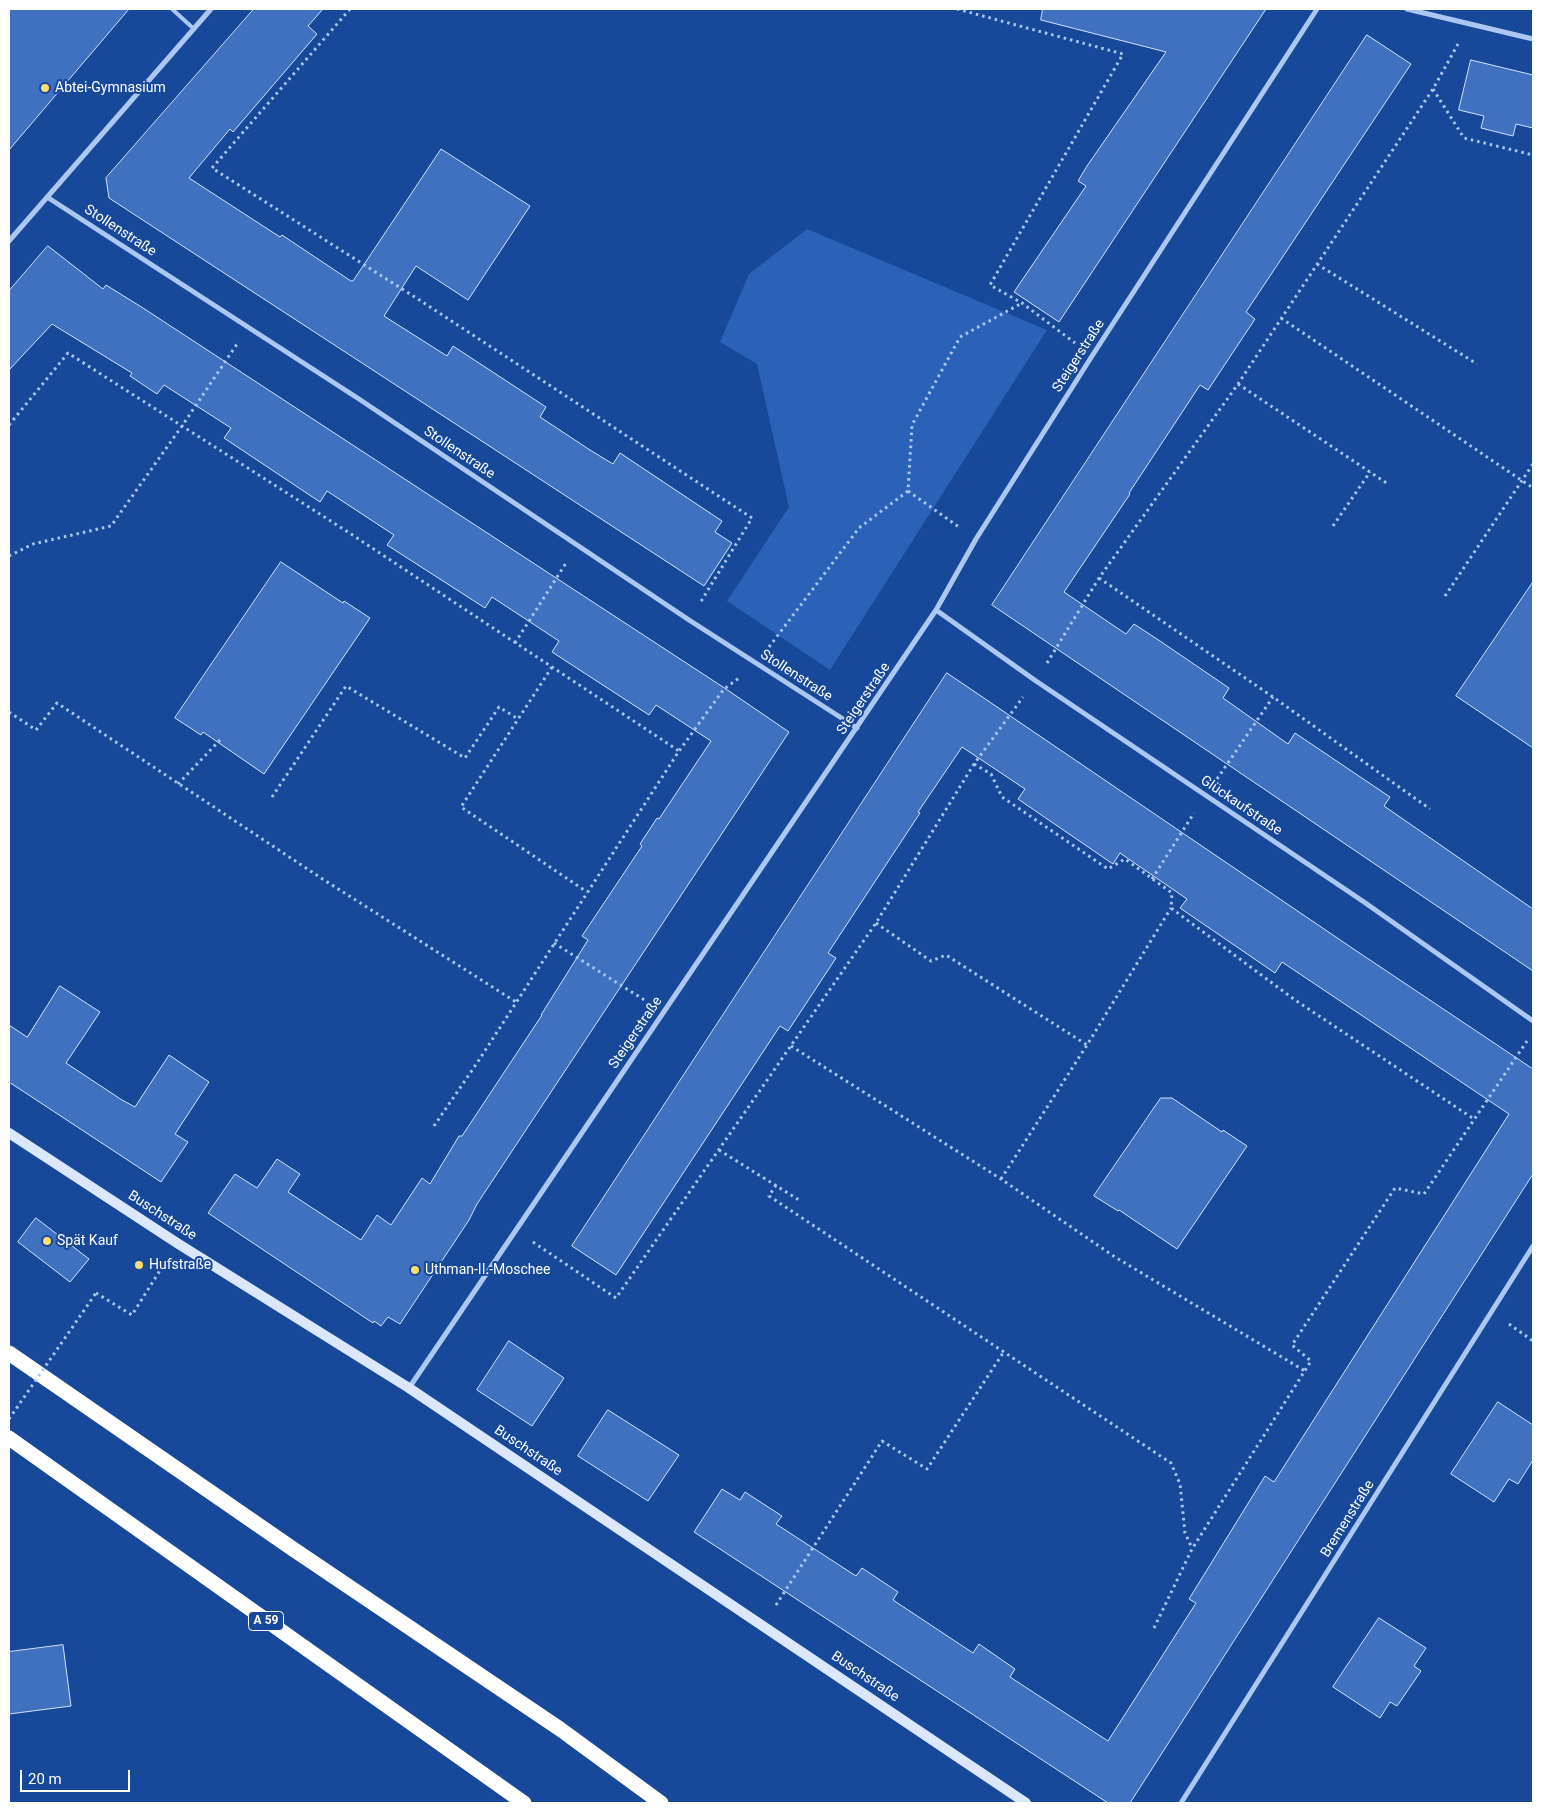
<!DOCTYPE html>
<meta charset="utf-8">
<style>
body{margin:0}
#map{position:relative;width:1542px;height:1812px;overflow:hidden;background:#174899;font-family:Roboto,sans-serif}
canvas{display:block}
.frame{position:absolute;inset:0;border:10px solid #fff;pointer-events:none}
.scale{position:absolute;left:20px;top:1770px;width:110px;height:22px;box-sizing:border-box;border:2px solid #fff;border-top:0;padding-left:6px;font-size:15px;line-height:18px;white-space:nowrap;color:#fff;-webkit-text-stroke:4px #174899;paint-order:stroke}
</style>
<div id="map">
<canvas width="1542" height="1812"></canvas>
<div class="frame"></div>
<div class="scale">20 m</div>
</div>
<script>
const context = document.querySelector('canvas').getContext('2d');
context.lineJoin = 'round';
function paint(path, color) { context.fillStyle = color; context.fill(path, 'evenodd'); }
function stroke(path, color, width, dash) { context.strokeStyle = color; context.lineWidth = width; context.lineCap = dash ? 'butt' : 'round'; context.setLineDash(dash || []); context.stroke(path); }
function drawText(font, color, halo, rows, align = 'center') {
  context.font = font + ' Roboto,sans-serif'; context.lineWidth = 4; context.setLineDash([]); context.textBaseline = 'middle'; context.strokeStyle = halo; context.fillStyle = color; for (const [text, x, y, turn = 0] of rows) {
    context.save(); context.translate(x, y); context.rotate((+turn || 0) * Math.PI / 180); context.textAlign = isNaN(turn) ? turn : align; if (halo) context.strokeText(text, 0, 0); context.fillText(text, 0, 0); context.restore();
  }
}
paint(new Path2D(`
 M 807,229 L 1047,330 L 830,670 L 727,601 L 789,507 L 757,364 L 720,342 L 749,274 Z`), '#2b61b7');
const building = new Path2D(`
 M 9,9 L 129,9 L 9,150 Z
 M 254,9 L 323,9 L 308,26 L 317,34 L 233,132 L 230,129 L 189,178 L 280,237 L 282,235 L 351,281 L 353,281 L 441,149 L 530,206 L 468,300 L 416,266 L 384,316 L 447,356 L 453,346 L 546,407 L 540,417 L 590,450 L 613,464 L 620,453 L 722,521 L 715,532 L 732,543 L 704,586 L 109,198 L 106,178 Z
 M 1043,9 L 1266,9 L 1059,322 L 1014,292 L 1086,186 L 1078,181 L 1087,166 L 1166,52 L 1041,20 Z
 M 1367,35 L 1411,64 L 1246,312 L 1255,319 L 1208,390 L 1200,385 L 1129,493 L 1130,494 L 1064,592 L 1126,634 L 1134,624 L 1160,641 L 1229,688 L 1223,698 L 1288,744 L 1295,733 L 1390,797 L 1384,806 L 1533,909 L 1533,971 L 992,605 Z
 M 1471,60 L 1533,75 L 1533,128 L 1516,124 L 1513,136 L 1481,128 L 1484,116 L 1459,110 Z
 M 48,246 L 103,289 L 106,285 L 143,308 L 726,689 L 789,732 L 477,1204 L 469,1220 L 400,1324 L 388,1317 L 381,1326 L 374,1321 L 373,1323 L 208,1213 L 235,1174 L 257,1188 L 277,1159 L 300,1174 L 288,1192 L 361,1240 L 377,1215 L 391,1225 L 422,1178 L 430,1184 L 459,1136 L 462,1136 L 542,1015 L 541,1015 L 588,940 L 582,936 L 642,846 L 640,844 L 657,818 L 659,819 L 711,741 L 656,705 L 649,715 L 552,652 L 559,641 L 492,597 L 485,608 L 387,545 L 394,535 L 327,491 L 320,502 L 224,438 L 231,428 L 164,385 L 157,394 L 130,376 L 132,373 L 52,324 L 9,370 L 9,291 Z
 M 281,562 L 343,603 L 344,601 L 370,618 L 264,774 L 203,732 L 201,735 L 175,718 Z
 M 1533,582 L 1533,748 L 1456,696 Z
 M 947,673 L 1355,950 L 1533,1069 L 1533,1174 L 1130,1803 L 1108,1803 L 694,1532 L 722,1489 L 740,1500 L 745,1492 L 782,1516 L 776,1524 L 856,1576 L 862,1568 L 898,1592 L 893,1600 L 973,1653 L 979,1644 L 1015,1669 L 1010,1677 L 1108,1741 L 1196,1603 L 1189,1599 L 1265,1476 L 1274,1482 L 1509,1114 L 1282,962 L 1275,973 L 1180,908 L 1187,899 L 1120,853 L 1113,864 L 1018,799 L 1025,789 L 962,747 L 918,812 L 920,813 L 828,953 L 836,958 L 788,1031 L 780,1026 L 616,1275 L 572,1246 Z
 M 60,986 L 100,1012 L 66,1063 L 122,1100 L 135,1107 L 169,1055 L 209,1082 L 175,1134 L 188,1142 L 161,1182 L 9,1082 L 9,1025 L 27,1037 Z
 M 1161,1098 L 1172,1098 L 1222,1132 L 1223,1130 L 1247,1146 L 1177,1249 L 1119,1210 L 1118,1211 L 1094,1196 Z
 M 36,1218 L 89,1259 L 70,1282 L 18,1242 Z
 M 509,1341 L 564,1378 L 532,1426 L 477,1390 Z
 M 1498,1402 L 1533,1425 L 1533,1460 L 1518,1484 L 1509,1479 L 1494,1502 L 1451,1474 Z
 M 608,1410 L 679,1455 L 648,1501 L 578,1456 Z
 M 1379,1618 L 1426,1648 L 1414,1666 L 1421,1671 L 1397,1706 L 1390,1702 L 1380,1718 L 1333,1687 Z
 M 63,1645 L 71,1706 L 9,1714 L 9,1652 Z`);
paint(building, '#4071c1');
stroke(building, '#d4e3fc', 1);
stroke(new Path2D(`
 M 350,9 L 212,168 L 421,301 L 752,518 L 700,603
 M 957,9 L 1123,54 L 990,285 L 1022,303 L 1075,343
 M 1433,89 L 1464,138 L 1533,155
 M 1317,264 L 1477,364
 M 1281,318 L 1533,488
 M 1238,384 L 1388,484
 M 9,425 L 68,353 L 351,534 L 679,751
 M 908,491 L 959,527
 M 1333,526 L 1370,472
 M 9,556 L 33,544 L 111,526 L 182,426 L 237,344
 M 1099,578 L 1273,697 L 1430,809
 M 1445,596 L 1533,464
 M 515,643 L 566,563
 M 769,647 L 859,528 L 908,491 L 912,425 L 960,337 L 1022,303
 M 1047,663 L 1099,578 L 1238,384 L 1433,89 L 1458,44
 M 552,667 L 461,807 L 587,892
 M 9,712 L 36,730 L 57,703 L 321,878 L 516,1002
 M 974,764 L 991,774 L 1002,797 L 1108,869 L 1125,859 L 1172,893 L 1171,908 L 1295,1000 L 1474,1119
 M 1217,779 L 1273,697
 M 178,784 L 220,740
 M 272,797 L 346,686 L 465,758 L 499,707 L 518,719
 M 1152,879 L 1194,813
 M 876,923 L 931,961 L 946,955 L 1087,1045
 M 554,943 L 646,1001
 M 791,1046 L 1001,1179 L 1115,1257 L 1305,1371
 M 434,1126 L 477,1063 L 679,751 L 724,689 L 739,678
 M 719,1150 L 799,1200
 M 1001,1179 L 1087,1045 L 1171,908
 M 776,1185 L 769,1196 L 1171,1463 L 1180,1484 L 1185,1533 L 1192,1548
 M 533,1242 L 616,1298 L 876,923 L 974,764 L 1023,697
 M 96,1293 L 132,1315 L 164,1264
 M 1509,1324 L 1533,1341
 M 776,1605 L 882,1441 L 927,1469 L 1003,1353
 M 1154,1628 L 1192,1549 L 1311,1361 L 1292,1345 L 1395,1188 L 1424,1194 L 1527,1041`), '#acc7f2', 3, [2.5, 4]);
stroke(new Path2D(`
 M 172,9 L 194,29`), '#acc7f2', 4);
stroke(new Path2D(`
 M 1407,9 L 1533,39
 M 47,197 L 359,399 L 689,620 L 857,728
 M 9,241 L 211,9
 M 936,610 L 1036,681 L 1364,902 L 1533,1021
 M 409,1388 L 936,610 L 976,539 L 1092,356 L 1317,9
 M 1181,1803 L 1533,1246`), '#acc7f2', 5);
stroke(new Path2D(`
 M 9,1133 L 177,1243 L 409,1388 L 1026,1803`), '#dbe7fc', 10);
stroke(new Path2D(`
 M 9,1353 L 293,1549 L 560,1729 L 661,1803
 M 9,1438 L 524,1803`), '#fff', 15);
stroke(new Path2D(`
 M 9,1419 L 96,1293`), '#acc7f2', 3, [2.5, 4]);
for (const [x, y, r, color] of [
 [45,88,5,"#ffde6d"],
 [47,1241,5,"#ffde6d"],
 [139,1265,5,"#ffde6d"],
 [415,1270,5,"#ffde6d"]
]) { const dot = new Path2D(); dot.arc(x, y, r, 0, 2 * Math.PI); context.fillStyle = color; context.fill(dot); stroke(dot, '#174899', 2); }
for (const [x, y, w] of [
 [266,1621,35]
]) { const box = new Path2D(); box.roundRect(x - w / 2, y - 9.5, w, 19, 4); context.fillStyle = '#174899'; context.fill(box); stroke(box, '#fff', 1); }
drawText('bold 12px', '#fff', null, [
 ["A 59",266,1621]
]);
drawText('14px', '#fff', '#174899', [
 ["Abtei-Gymnasium",55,88],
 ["Spät Kauf",57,1241],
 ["Hufstraße",149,1265],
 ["Uthman-II.-Moschee",425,1270]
], 'left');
drawText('14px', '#fff', '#174899', [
 ["Stollenstraße",120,231,33],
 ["Steigerstraße",1079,356,-57],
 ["Stollenstraße",459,453,34],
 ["Stollenstraße",796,676,33],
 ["Steigerstraße",864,699,-56],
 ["Glückaufstraße",1241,806,34],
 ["Steigerstraße",636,1033,-56],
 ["Buschstraße",162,1216,33],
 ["Buschstraße",528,1451,34],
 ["Bremenstraße",1348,1519,-58],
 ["Buschstraße",865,1677,34]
]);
</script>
